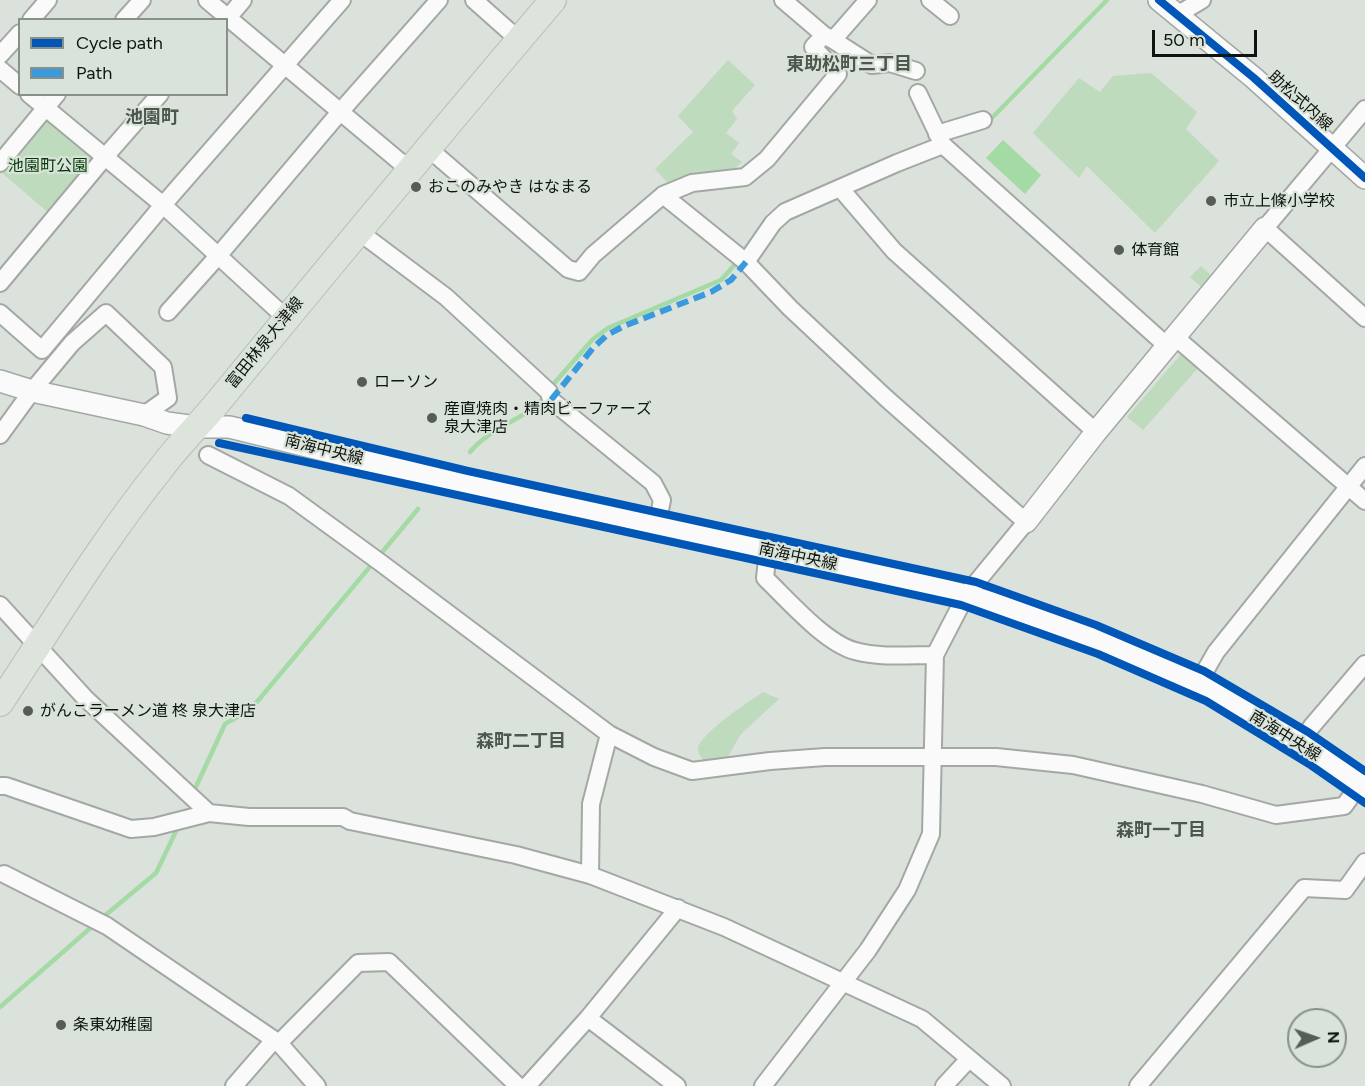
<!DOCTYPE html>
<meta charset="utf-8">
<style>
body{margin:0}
#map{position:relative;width:1365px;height:1086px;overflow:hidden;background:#dbe1db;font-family:Figtree,sans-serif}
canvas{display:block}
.legend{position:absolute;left:18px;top:18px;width:210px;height:78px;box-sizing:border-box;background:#d9e3d9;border:2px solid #899089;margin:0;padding:8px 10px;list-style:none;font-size:18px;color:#101410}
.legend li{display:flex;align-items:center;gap:12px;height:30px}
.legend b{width:30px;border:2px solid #899089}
.north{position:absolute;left:1287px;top:1008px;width:60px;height:60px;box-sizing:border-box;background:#d9e3d9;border:2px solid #899089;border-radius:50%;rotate:88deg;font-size:16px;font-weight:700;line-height:24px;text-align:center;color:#101410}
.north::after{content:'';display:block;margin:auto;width:21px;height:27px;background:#575c57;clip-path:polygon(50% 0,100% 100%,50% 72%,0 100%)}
.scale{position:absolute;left:1152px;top:30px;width:105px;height:27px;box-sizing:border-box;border:3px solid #101410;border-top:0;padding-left:8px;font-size:18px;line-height:21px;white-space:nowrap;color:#101410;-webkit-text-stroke:4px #d9e3d9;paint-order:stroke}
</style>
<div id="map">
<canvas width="1365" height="1086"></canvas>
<ul class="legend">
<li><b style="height:8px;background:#0057b8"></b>Cycle path</li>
<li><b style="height:8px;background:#3a9ade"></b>Path</li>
</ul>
<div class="north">N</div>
<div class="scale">50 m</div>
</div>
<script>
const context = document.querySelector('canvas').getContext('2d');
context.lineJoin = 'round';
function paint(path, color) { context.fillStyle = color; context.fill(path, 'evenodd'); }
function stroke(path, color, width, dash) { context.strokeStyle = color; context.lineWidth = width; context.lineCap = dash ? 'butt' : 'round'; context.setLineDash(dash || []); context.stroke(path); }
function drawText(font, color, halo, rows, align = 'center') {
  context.font = font + ' Figtree,"Noto Sans JP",sans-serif'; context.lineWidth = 4.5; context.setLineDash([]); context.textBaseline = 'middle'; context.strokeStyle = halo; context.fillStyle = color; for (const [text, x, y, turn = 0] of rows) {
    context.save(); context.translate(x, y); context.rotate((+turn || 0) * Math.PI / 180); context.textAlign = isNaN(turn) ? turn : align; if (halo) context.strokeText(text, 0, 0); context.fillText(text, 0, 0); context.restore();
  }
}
paint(new Path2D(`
 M 728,60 L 755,85 L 732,111 L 737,119 L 726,133 L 739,143 L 731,154 L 742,162 L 729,173 L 667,182 L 655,169 L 693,132 L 678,116 Z
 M 1151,73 L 1197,112 L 1186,129 L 1219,161 L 1155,233 L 1087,166 L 1079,178 L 1033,133 L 1079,78 L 1100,92 L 1113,76 Z
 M 49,118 L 92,155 L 93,161 L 50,214 L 2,173 L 42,121 Z
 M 1201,266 L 1211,275 L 1201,287 L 1190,277 Z
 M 1182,353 L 1198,368 L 1143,430 L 1127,417 Z
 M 763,692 L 779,699 L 741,734 L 724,763 L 705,762 C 702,758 698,754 698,749 C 699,734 750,701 763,692 Z`), '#bedbbd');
paint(new Path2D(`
 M 1003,140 L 1041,175 L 1025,194 L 986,158 Z`), '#a4daa4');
stroke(new Path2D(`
 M 988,122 L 1107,0
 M 550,388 L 593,339 L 608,328 L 721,280 L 738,261
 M 470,452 C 491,426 530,418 546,395
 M 379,556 L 418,509
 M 194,791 L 225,724 L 251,709 L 373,563
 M 102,918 L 156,873 L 179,825
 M 0,1007 L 95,924`), '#a4daa4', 4.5);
const minor = new Path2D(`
 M 207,0 L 411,171
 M 474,0 L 519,40
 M 930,0 L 950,16
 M 1177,15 L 1202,0
 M 31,20 L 48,0
 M 124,20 L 142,0
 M 226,20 L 243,0
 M 826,36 L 833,40 L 868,0
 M 833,40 L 872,65 L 890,63 L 916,71
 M 0,55 L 20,33
 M 0,69 L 20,86
 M 918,93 L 943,145 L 1166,345
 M 29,94 L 163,205 L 286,318
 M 1365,109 L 1265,228 L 1365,318
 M 937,134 L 983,120
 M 428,148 L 568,269 L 579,272 L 593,255 L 663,195 L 692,183 L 745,177 L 767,159 L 838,74 L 813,47 L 824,35 L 783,0
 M 0,163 L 57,94
 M 840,188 L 894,251 L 1096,432
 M 663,195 L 746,262 L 790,308 L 886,398 L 1026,522 L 966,595 L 935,655 L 931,834 L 907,890 L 868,950 L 763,1086
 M 358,231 L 446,297 L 549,392 L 551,400 L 653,483 L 662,500 L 657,525
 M 746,262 L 773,223 L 785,212 L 897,163 L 943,145
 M 0,283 L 104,158 L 160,94
 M 168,312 L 218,256 L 340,112 L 439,0
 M 0,313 L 42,350 L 163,205 L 342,0
 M 1174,336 L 1365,501
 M 0,435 L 32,391 L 72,343 L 106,313 L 163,367 L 168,398 L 144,415
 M 208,455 L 289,496 L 381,563 L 609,734 L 654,757 L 692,771 L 770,761 L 825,757 L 996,757 L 1073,765 L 1202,794 L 1276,815 L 1344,806 L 1360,784
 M 768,550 L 765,578 C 788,600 825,643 855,651 C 880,658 910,655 935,655
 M 0,605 L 85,698 L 209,813
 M 1197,685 L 1216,652 L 1365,466
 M 1300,743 L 1312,726 L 1365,664
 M 0,786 L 6,786 L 131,829 L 154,827 L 209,813 L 249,817 L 343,817 L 350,821 L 516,855 L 590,875 L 724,927 L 922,1019 L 1002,1086
 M 4,874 L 107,926 L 279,1043 L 317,1086
 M 590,875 L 591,804 L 609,734
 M 588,1018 L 677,1086
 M 279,1043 L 358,963 L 389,962 L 518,1086
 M 234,1086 L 274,1040
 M 527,1086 L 588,1018 L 678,908
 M 944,1086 L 969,1059
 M 1138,1086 L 1304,888 L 1345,890 L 1365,862`);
const tertiary = new Path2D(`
 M 1159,0 L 1254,78 L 1365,178
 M 0,381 L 32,391 L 144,415 L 167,423 L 196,427 L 229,427 C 304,445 378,464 452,481 C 486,489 520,494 553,501 C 608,512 663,526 718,539 C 812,560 907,578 1000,605 C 1125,643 1261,708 1365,788
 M 1026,522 L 1096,432 L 1265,228`);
const primary = new Path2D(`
 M 0,703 C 52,625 103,540 162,467 C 179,444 200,424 218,402 C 329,267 440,133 553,0`);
stroke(minor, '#a4a8a4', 20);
stroke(tertiary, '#a4a8a4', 24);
stroke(primary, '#b9bdb9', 28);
stroke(minor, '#fafafa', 16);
stroke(tertiary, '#fafafa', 21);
stroke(primary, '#dce4dc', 26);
stroke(new Path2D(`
 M 551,400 L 593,348 L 607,335 L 624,326 L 711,292 L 731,280 L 746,262`), '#3a9ade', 6, [12, 6]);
stroke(new Path2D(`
 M 1159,0 L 1254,78 L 1365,178
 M 246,418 L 468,471 L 976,582 L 1096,625 L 1204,671 L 1308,732 L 1365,771
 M 219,443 L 961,605 L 1098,654 L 1206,701 L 1309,764 L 1365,803`), '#0057b8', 8);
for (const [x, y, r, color] of [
 [416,187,6,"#575c57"],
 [1211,201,6,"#575c57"],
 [1119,250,6,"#575c57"],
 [362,382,6,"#575c57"],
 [432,418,6,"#575c57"],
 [28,711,6,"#575c57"],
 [61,1025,6,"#575c57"]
]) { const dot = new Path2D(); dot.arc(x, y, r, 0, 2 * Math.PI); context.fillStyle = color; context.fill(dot); stroke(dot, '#d9e3d9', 2); }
drawText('16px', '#101410', '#d9e3d9', [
 ["助松式内線",1300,101,42],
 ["富田林泉大津線",265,343,-51],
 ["南海中央線",324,450,14],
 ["南海中央線",798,557,12],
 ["南海中央線",1285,736,32]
]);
drawText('16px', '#053b09', '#d9e3d9', [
 ["池園町公園",48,166]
]);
drawText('16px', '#101410', '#d9e3d9', [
 ["おこのみやき はなまる",428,187],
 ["市立上條小学校",1223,201],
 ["体育館",1131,250],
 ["ローソン",374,382],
 ["産直焼肉・精肉ビーファーズ",444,409],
 ["泉大津店",444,427],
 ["がんこラーメン道 柊 泉大津店",40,711],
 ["条東幼稚園",73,1025]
], 'left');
drawText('bold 18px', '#4e564e', '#d9e3d9', [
 ["東助松町三丁目",849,65],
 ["池園町",152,118],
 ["森町二丁目",521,742],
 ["森町一丁目",1161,831]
]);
</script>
